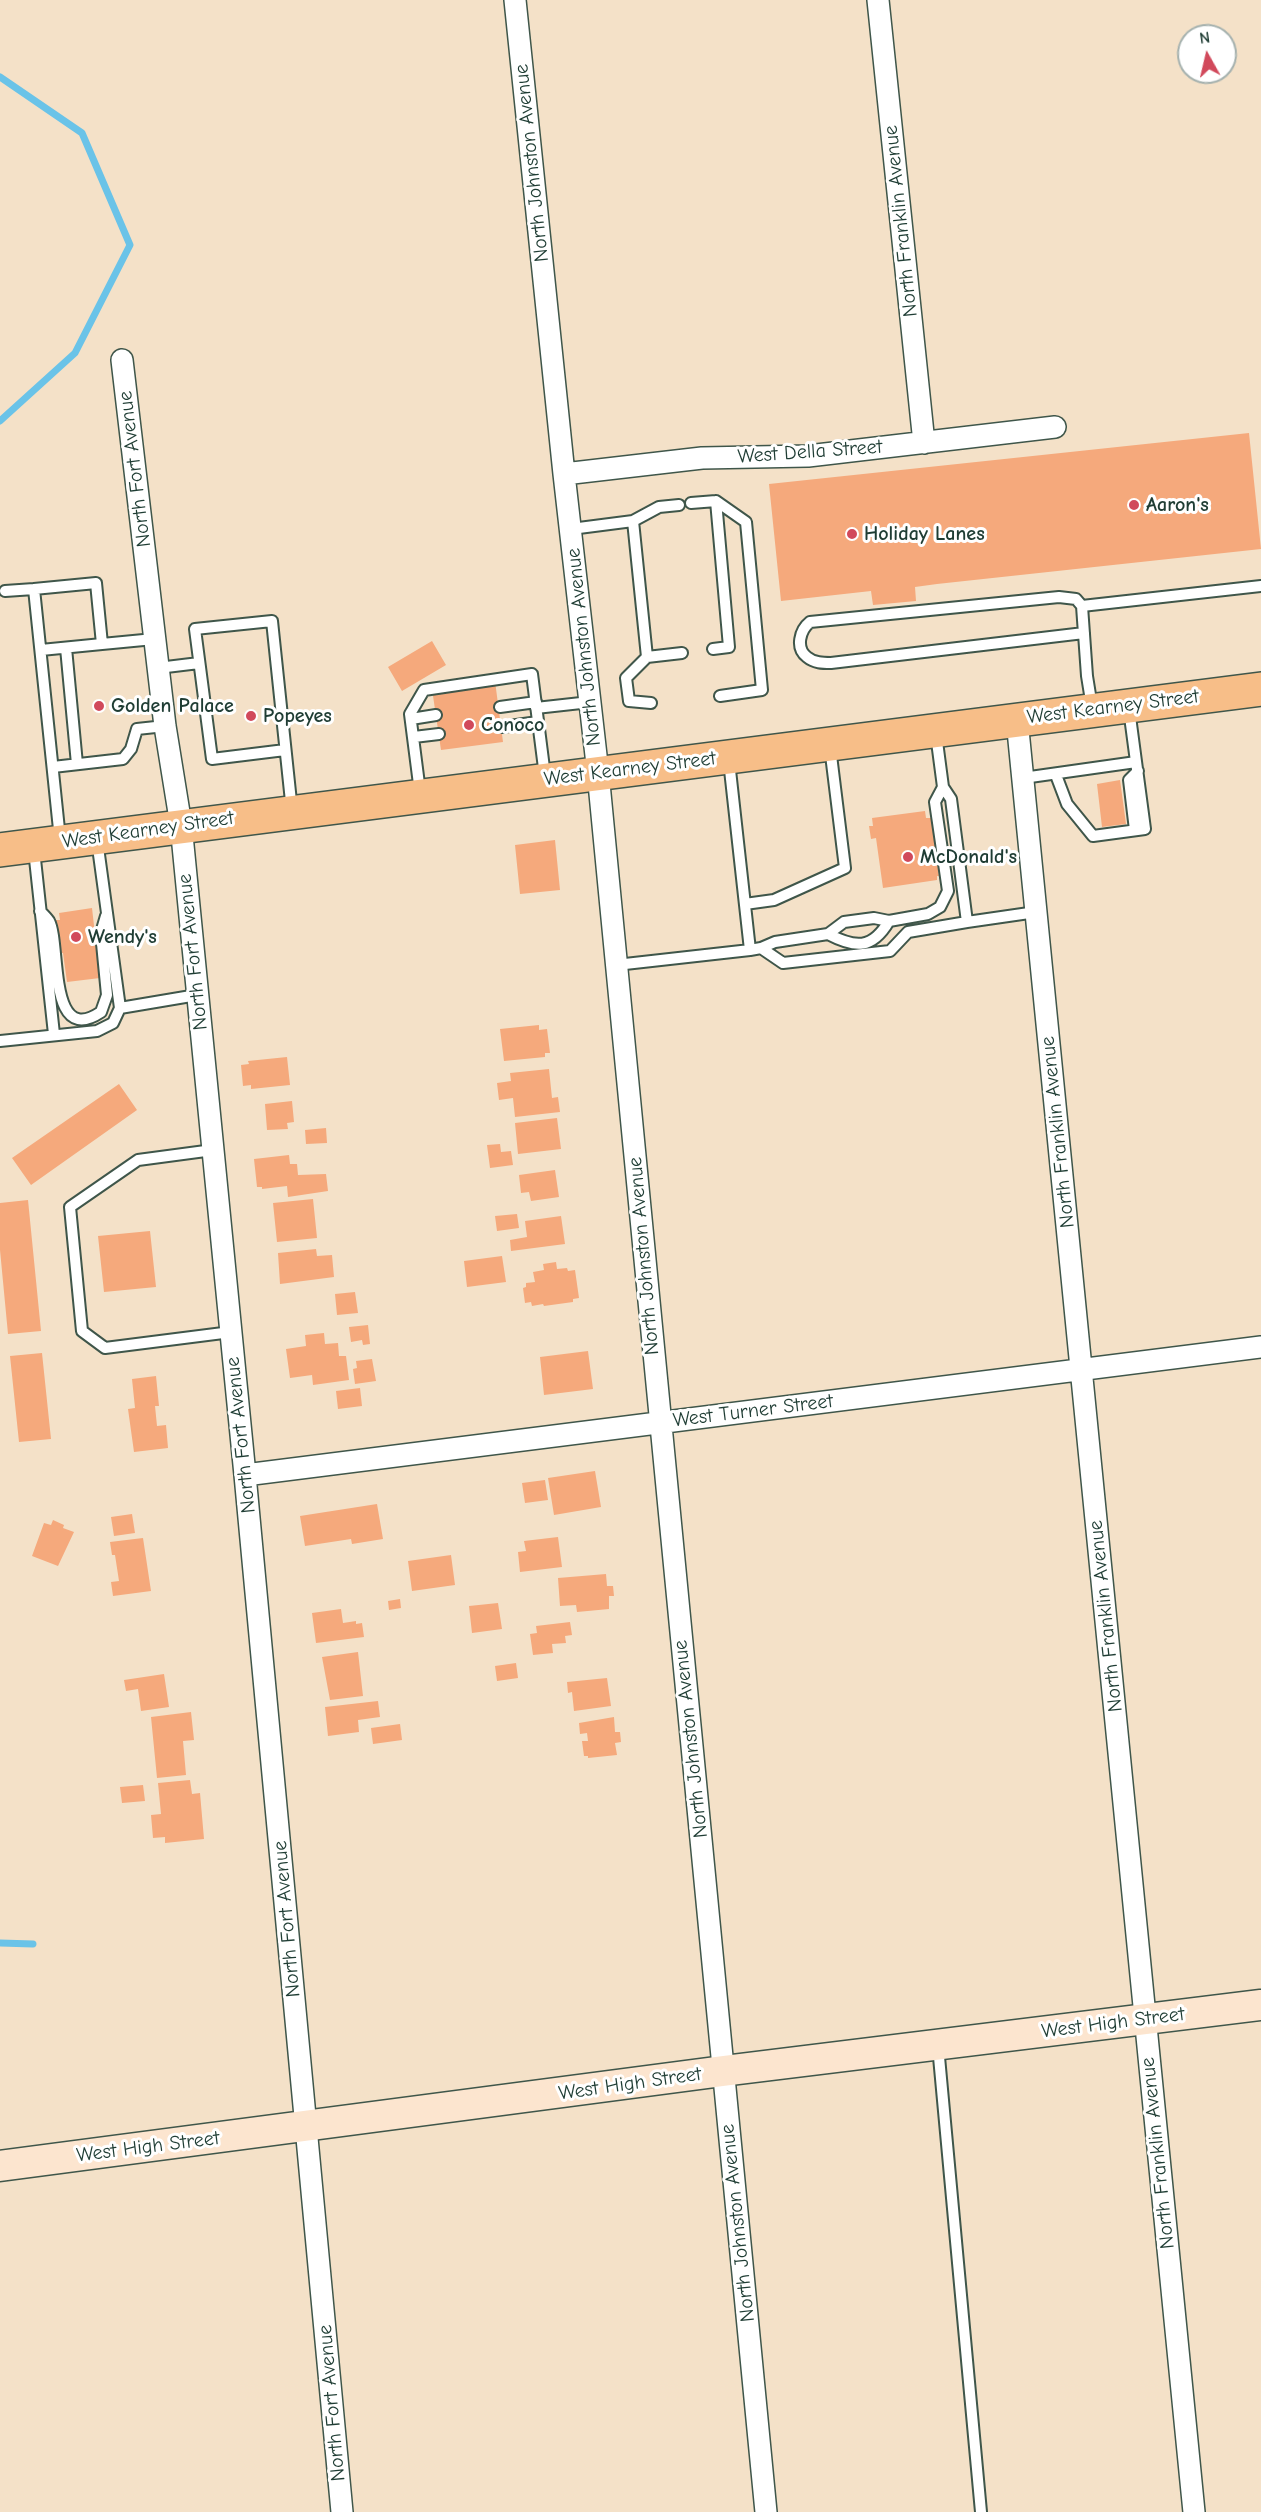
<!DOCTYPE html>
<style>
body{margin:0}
#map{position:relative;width:1261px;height:2512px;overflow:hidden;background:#f4e1c8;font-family:"Comic Neue",sans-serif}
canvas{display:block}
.north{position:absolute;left:1177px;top:24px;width:60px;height:60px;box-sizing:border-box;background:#fff;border:2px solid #a5b1ae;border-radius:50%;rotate:352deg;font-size:16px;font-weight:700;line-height:24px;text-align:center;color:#1f3d34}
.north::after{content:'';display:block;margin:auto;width:21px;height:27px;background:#d1495b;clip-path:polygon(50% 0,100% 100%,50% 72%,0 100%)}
</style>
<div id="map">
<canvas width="1261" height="2512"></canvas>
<div class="north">N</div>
</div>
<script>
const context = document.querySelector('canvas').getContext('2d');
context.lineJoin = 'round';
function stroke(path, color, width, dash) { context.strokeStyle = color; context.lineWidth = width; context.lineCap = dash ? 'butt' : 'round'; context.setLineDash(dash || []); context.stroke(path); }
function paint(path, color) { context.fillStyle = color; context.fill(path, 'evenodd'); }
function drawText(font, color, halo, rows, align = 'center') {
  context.font = font + ' "Comic Neue",sans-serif'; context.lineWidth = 6; context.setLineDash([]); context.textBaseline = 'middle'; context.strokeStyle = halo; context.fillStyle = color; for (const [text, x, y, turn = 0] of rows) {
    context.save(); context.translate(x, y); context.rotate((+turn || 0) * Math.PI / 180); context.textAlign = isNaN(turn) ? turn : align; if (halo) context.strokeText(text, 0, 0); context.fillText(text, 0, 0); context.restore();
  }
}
stroke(new Path2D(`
 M 0,77 L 82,133 L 130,245 L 75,353 L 0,421
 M 0,1943 L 33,1944`), '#6ac3e8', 7);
paint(new Path2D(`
 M 1249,433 L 1261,549 L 937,584 L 915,587 L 916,601 L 873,605 L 871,591 L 781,601 L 769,484 Z
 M 432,641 L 446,665 L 402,691 L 388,667 Z
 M 495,681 L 503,742 L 441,750 L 432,689 Z
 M 1120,780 L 1126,824 L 1102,827 L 1097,784 Z
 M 925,811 L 926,818 L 931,818 L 939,876 L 937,876 L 937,880 L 883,888 L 876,838 L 871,839 L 869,826 L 873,826 L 872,818 Z
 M 555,840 L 560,890 L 520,894 L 515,845 Z
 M 92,908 L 100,978 L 67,982 L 63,953 L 60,953 L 55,920 L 60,920 L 59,913 Z
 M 539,1025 L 539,1030 L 547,1029 L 550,1053 L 545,1053 L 545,1057 L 504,1061 L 500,1029 Z
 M 287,1057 L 290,1085 L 251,1089 L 251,1085 L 243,1086 L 241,1065 L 249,1064 L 248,1061 Z
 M 549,1069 L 552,1098 L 558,1097 L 560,1112 L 515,1117 L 513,1098 L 499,1100 L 497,1083 L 511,1081 L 510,1073 Z
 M 119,1084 L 137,1110 L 31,1185 L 12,1158 Z
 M 292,1101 L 294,1122 L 287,1123 L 288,1129 L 267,1130 L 265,1104 Z
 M 557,1118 L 561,1149 L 518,1154 L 515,1123 Z
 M 326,1128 L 327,1143 L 306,1144 L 305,1130 Z
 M 500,1144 L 501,1152 L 511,1151 L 513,1165 L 490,1168 L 487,1145 Z
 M 289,1155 L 290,1164 L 297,1164 L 298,1175 L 326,1174 L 328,1191 L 288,1197 L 287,1186 L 262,1189 L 262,1187 L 257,1187 L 254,1159 Z
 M 555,1170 L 559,1197 L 531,1201 L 529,1192 L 521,1193 L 519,1175 Z
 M 313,1199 L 317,1238 L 277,1242 L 273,1203 Z
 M 28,1200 L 41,1331 L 8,1334 L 0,1250 L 0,1203 Z
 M 517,1214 L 519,1228 L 497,1231 L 495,1216 Z
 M 561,1216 L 565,1244 L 511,1251 L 510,1240 L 527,1237 L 525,1221 Z
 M 150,1231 L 156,1287 L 104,1292 L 98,1236 Z
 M 316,1249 L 317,1256 L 332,1255 L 334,1277 L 280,1284 L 278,1253 Z
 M 502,1256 L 506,1282 L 467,1287 L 464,1261 Z
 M 556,1262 L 557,1269 L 567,1268 L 568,1271 L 575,1270 L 579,1298 L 573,1299 L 573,1302 L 544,1306 L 543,1304 L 532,1306 L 531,1302 L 525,1303 L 523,1288 L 526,1287 L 526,1283 L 535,1282 L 533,1272 L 544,1270 L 543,1264 Z
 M 355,1292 L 358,1313 L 337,1315 L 335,1294 Z
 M 368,1325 L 370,1344 L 363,1345 L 362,1340 L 351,1342 L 349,1327 Z
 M 324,1333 L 325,1344 L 338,1343 L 339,1356 L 346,1356 L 349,1380 L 313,1385 L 312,1375 L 290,1378 L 286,1349 L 306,1346 L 305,1335 Z
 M 588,1351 L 593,1389 L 544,1395 L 540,1357 Z
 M 42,1353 L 51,1439 L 19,1442 L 10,1356 Z
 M 372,1359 L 376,1381 L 355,1384 L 353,1369 L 357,1368 L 356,1361 Z
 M 156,1376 L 159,1406 L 155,1406 L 157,1426 L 166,1425 L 168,1448 L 134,1452 L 128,1409 L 135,1408 L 132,1379 Z
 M 360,1388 L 362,1406 L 338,1409 L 336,1391 Z
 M 595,1471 L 601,1507 L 554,1515 L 548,1478 Z
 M 545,1480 L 548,1500 L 525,1503 L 522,1483 Z
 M 377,1504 L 383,1539 L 352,1544 L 351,1539 L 305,1546 L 300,1516 Z
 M 132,1514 L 135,1533 L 114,1536 L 111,1517 Z
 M 53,1520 L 64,1525 L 63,1528 L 74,1532 L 58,1566 L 32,1556 L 44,1523 L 51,1525 Z
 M 558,1537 L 562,1567 L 520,1572 L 518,1552 L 526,1551 L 524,1541 Z
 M 143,1538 L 151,1591 L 113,1596 L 111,1582 L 119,1581 L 115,1555 L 112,1555 L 110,1542 Z
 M 451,1555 L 455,1585 L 412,1591 L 408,1561 Z
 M 606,1574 L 607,1586 L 613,1586 L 614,1596 L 609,1596 L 609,1609 L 577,1612 L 576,1605 L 560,1606 L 558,1578 Z
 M 400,1599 L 401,1608 L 389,1610 L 388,1601 Z
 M 498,1603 L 502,1629 L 472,1633 L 469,1606 Z
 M 341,1609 L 343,1623 L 356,1621 L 356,1624 L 362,1623 L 364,1637 L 316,1643 L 312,1613 Z
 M 570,1622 L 572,1635 L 565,1636 L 566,1643 L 552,1644 L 553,1653 L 533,1655 L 530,1634 L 537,1633 L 536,1626 Z
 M 358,1652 L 363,1696 L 330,1700 L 322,1657 Z
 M 516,1663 L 518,1678 L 497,1681 L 495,1666 Z
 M 164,1674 L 169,1707 L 141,1711 L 138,1689 L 126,1691 L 124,1680 Z
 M 607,1678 L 611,1706 L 574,1711 L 572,1692 L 568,1693 L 567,1682 Z
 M 378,1701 L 380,1717 L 358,1720 L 359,1732 L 328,1736 L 325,1707 Z
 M 191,1712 L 194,1740 L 183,1741 L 186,1775 L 157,1778 L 151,1717 Z
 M 614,1717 L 615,1732 L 620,1732 L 621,1742 L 615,1743 L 617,1755 L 588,1758 L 588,1756 L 584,1756 L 582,1741 L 588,1741 L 587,1733 L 580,1734 L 579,1723 Z
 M 400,1724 L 402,1740 L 373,1744 L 371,1728 Z
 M 190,1780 L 192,1794 L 200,1793 L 204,1839 L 165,1843 L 165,1837 L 153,1838 L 151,1815 L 161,1814 L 158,1783 Z
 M 143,1785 L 145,1801 L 122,1803 L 120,1787 Z`), '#f5a97c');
const lane = new Path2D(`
 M 691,503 L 716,501 L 746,522 L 762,690 L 720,696
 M 571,529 L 633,521
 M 5,591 L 34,589
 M 1082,606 L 1076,599 L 1059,597 L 810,622 C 800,630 795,648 807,657 C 814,663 823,663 831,663 L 1084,633
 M 66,648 L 77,764
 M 713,649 L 729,647 L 716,501
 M 41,650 L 102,644
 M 647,657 L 682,653
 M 158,668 L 199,663
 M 651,703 L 629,701 L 626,678 L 647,657 L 633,521 L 659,507 L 679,505
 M 500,707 L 536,702
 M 1092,707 L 1087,676 L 1082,606 L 1261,586
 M 536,708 L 590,702
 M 411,719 L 436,715
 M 502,727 L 538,722
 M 414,737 L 439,734
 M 285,750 L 212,759 L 195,629 L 272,621 L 292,811
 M 53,767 L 123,759 L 131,749 L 137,729 L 165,726
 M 1056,775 L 1067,804 L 1093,836 L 1145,829 L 1129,709
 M 1023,778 L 1136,762
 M 420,792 L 410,714 L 424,690 L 532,674 L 545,776
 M 1135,830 L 1129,780 L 1138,771
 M 60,839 L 34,589 L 96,583 L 102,644 L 154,639
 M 34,850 L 54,1034
 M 745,904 L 774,900 L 845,868 L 830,747
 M 40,911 C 43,914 47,918 49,921 C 61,943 47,1048 101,1012 L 107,995 L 101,933 L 106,916
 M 967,922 L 1036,912
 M 828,934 C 855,948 872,950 889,921
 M 761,948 L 775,942 L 828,934 L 844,922 L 874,918 L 889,921 L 928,914 L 940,907 L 948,891 L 935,802 L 943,787
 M 750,950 L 761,948 L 783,963 L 890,951 L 908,932 L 967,922 L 951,799 L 943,787 L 936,734
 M 616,965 L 750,950 L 729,761
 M 120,1008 L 197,995
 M 0,1041 L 97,1031 L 113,1023 L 120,1008 L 97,840
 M 213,1150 L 138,1160 L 70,1207 L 82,1331 L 105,1348 L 231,1332
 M 938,2046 L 981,2512`);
const street = new Path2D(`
 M 515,0 L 564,474 L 598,773 L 766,2512
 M 878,0 L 924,443
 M 122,360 L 165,726 L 181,825 L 245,1475 L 342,2512
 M 564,474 L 702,458 L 808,456 L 1055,427
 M 1017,720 L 1194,2512
 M 245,1475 L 1261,1347`);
const secondary = new Path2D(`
 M 0,2166 L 723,2071 L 1261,2005`);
const primary = new Path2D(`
 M 0,850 L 1261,689`);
stroke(lane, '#3f564a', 14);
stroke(street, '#3f564a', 24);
stroke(secondary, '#3f564a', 33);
stroke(primary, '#3f564a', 36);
stroke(lane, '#fff', 10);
stroke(street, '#fff', 21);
stroke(secondary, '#fce5cf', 30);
stroke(primary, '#f7be88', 33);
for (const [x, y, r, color] of [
 [1134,505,6,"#d1495b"],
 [852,534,6,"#d1495b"],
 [99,706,6,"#d1495b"],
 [251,716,6,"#d1495b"],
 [469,725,6,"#d1495b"],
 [908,857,6,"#d1495b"],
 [76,937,6,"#d1495b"]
]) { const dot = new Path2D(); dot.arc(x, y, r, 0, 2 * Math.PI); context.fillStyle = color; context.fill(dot); stroke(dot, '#fff', 2); }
drawText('20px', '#1f3d34', '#fff', [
 ["North Johnston Avenue",532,163,-96],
 ["North Franklin Avenue",901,221,-96],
 ["West Della Street",810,452,-4],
 ["North Fort Avenue",135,469,-97],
 ["North Johnston Avenue",584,647,-96],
 ["West Kearney Street",1113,707,-7],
 ["West Kearney Street",630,769,-7],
 ["West Kearney Street",148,830,-8],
 ["North Fort Avenue",193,952,-96],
 ["North Franklin Avenue",1058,1132,-96],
 ["North Johnston Avenue",644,1256,-95],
 ["West Turner Street",753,1411,-7],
 ["North Fort Avenue",241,1435,-96],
 ["North Franklin Avenue",1106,1616,-96],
 ["North Johnston Avenue",691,1739,-96],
 ["North Fort Avenue",287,1919,-95],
 ["West High Street",1113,2023,-7],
 ["West High Street",630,2084,-8],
 ["West High Street",148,2147,-7],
 ["North Franklin Avenue",1158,2153,-96],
 ["North Johnston Avenue",738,2223,-96],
 ["North Fort Avenue",332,2403,-95]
]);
drawText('bold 20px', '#1f3d34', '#fff', [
 ["Aaron's",1146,505],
 ["Holiday Lanes",864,534],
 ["Golden Palace",111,706],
 ["Popeyes",263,716],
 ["Conoco",481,725],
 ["McDonald's",920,857],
 ["Wendy's",88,937]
], 'left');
</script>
